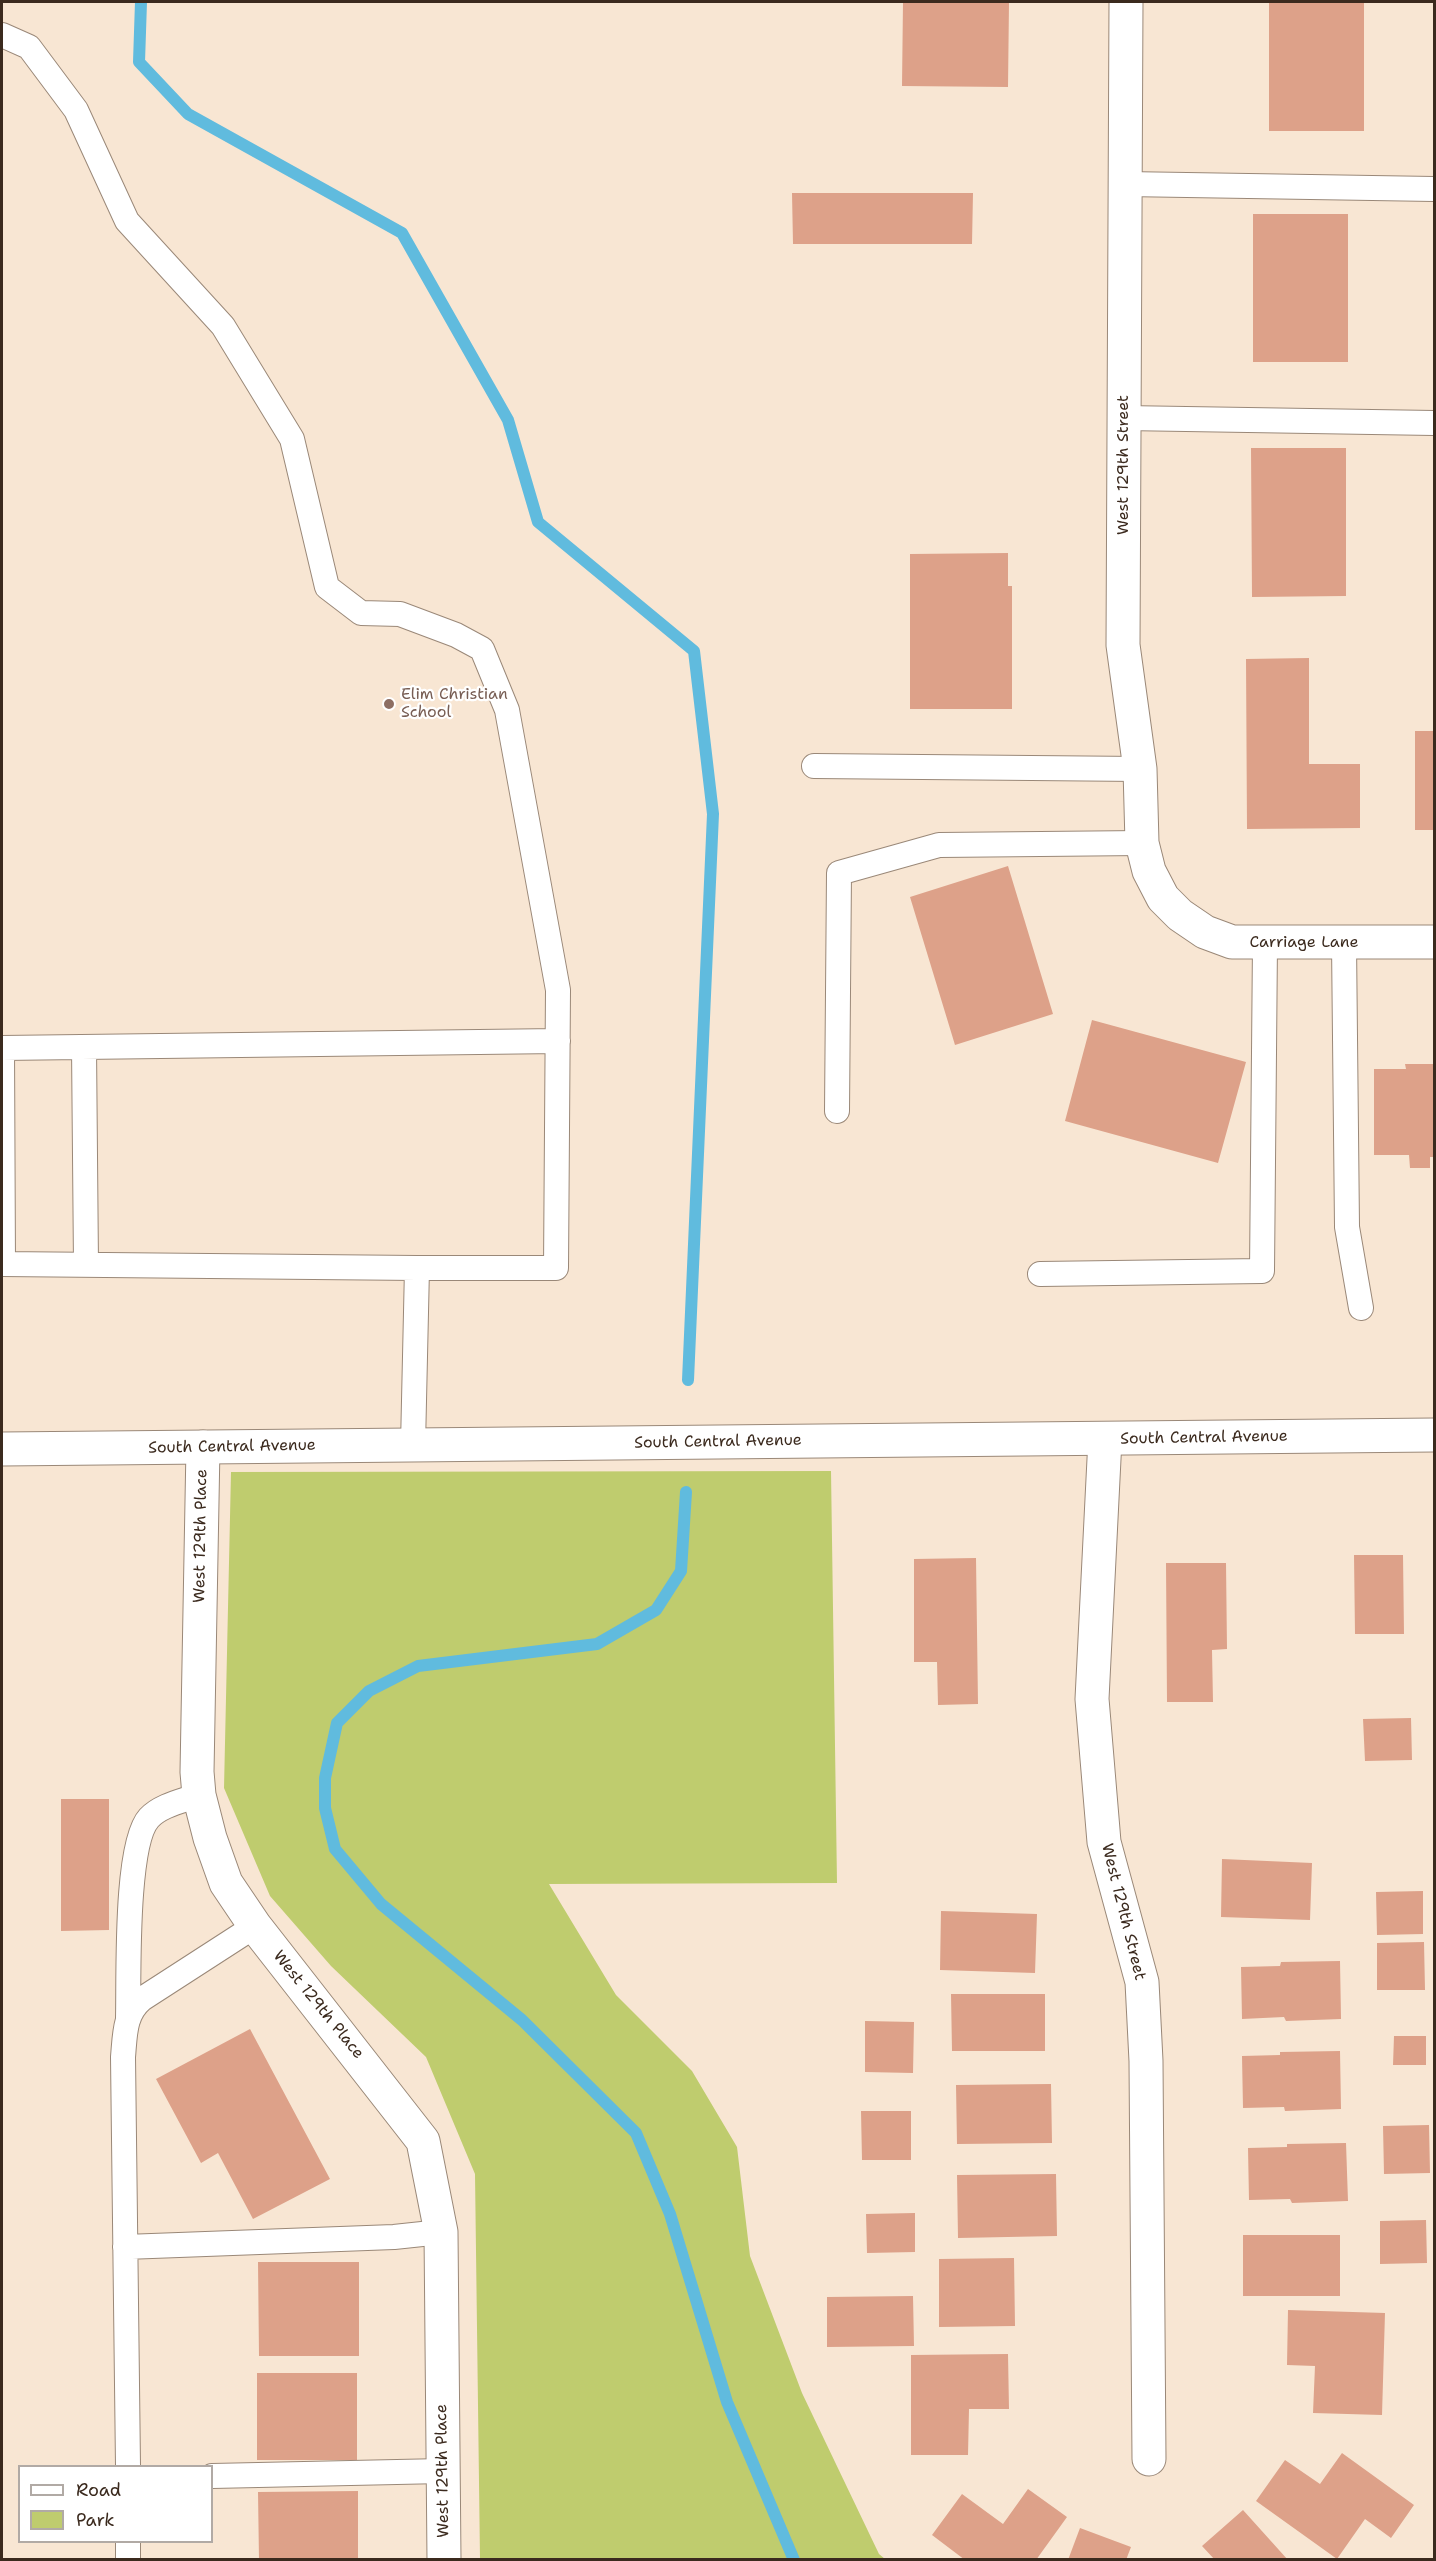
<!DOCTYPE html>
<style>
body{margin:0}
#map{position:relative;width:1436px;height:2561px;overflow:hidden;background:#f8e6d3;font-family:"Shantell Sans",sans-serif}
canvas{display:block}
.frame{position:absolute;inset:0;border:3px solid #3b2a1e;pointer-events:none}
.legend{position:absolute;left:18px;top:2465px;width:195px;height:78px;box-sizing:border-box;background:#fff;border:2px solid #b1aaa5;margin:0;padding:8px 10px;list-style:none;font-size:18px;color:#3b2a1e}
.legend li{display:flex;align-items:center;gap:12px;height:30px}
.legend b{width:30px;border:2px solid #b1aaa5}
</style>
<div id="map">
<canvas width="1436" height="2561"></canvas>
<div class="frame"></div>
<ul class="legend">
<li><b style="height:8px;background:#fff"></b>Road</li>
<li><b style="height:16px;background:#bfcc6e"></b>Park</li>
</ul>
</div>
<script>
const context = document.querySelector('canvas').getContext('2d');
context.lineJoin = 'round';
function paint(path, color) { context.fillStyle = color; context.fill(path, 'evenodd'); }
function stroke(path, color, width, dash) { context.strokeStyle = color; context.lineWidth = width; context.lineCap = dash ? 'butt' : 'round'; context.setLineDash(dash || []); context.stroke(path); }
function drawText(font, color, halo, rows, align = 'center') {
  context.font = font + ' "Shantell Sans",sans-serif'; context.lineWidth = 4.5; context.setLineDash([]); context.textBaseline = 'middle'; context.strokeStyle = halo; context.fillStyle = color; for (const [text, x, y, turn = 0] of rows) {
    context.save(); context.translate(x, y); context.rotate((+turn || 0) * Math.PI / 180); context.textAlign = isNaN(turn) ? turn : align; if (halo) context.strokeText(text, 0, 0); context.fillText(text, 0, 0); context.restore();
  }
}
paint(new Path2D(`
 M 831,1471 L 837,1883 L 549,1884 L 616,1995 L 692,2071 L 737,2147 L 750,2256 L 802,2393 L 879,2554 L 885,2559 L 480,2559 L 475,2174 L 426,2057 L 331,1966 L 270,1896 L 224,1788 L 231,1472 Z`), '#bfcc6e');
stroke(new Path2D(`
 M 141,2 L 139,62 L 188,114 L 402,233 L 508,420 L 538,522 L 694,651 L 713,814 L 688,1380
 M 686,1492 L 681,1571 L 656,1610 L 597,1644 L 418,1666 L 369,1691 L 337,1723 L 325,1778 L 325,1808 L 335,1849 L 381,1904 L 522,2020 L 636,2133 L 670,2214 L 727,2402 L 794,2560`), '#60bbde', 12);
paint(new Path2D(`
 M 903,2 L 1009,2 L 1008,87 L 902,86 Z
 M 1269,2 L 1364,2 L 1364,131 L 1269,131 Z
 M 792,193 L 973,193 L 972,244 L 793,244 Z
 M 1253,214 L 1348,214 L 1348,362 L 1253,362 Z
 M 1251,448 L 1346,448 L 1346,596 L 1252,597 Z
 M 1008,553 L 1008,586 L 1012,586 L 1012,709 L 910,709 L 910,554 Z
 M 1309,658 L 1309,764 L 1360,764 L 1360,828 L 1247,829 L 1246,659 Z
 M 1415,731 L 1434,731 L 1434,830 L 1415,830 Z
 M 1008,866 L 1053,1014 L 955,1045 L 910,897 Z
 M 1092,1020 L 1246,1062 L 1218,1163 L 1065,1121 Z
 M 1405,1064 L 1434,1064 L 1434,1157 L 1430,1157 L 1430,1168 L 1410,1168 L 1409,1155 L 1374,1155 L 1374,1069 L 1406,1069 Z
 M 1354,1555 L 1403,1555 L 1404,1634 L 1355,1634 Z
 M 976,1558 L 978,1704 L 938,1705 L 937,1662 L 914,1662 L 914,1559 Z
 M 1166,1563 L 1226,1563 L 1227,1649 L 1212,1650 L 1213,1702 L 1167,1702 Z
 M 1411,1718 L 1412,1760 L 1365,1761 L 1363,1719 Z
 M 61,1799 L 109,1799 L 109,1930 L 61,1931 Z
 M 1222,1859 L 1312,1863 L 1310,1920 L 1221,1917 Z
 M 1423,1891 L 1423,1934 L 1377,1935 L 1376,1892 Z
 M 941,1911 L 1037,1914 L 1035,1973 L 940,1970 Z
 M 1424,1942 L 1425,1990 L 1377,1990 L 1377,1943 Z
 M 1340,1961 L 1341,2019 L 1286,2021 L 1284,2017 L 1242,2019 L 1241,1967 L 1280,1966 L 1281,1962 Z
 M 951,1994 L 1045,1994 L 1045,2051 L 952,2051 Z
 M 865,2021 L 914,2022 L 913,2073 L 865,2072 Z
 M 250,2029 L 330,2179 L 253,2219 L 218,2153 L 201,2163 L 156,2079 Z
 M 1394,2036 L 1426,2036 L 1426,2065 L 1393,2065 Z
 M 1340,2051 L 1341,2109 L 1285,2111 L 1284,2107 L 1243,2108 L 1242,2056 L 1280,2055 L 1280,2052 Z
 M 1051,2084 L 1052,2143 L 957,2144 L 956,2085 Z
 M 861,2111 L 911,2111 L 911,2160 L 862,2160 Z
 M 1429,2125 L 1430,2173 L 1384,2174 L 1383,2126 Z
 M 1346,2143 L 1348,2201 L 1292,2203 L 1290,2199 L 1249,2200 L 1248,2148 L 1287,2147 L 1287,2144 Z
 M 1056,2174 L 1057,2236 L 958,2238 L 957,2175 Z
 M 915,2213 L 915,2252 L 867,2253 L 866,2214 Z
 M 1426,2220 L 1427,2263 L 1380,2264 L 1380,2221 Z
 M 1243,2235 L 1340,2235 L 1340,2296 L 1243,2296 Z
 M 1014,2258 L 1015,2326 L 939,2327 L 939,2259 Z
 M 258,2262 L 359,2262 L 359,2356 L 259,2356 Z
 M 913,2296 L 914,2346 L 827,2347 L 827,2297 Z
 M 1288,2310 L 1385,2313 L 1382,2415 L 1313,2413 L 1315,2366 L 1287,2365 Z
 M 1008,2354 L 1009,2409 L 969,2409 L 968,2455 L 911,2455 L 911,2355 Z
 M 257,2373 L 357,2373 L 357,2460 L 257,2460 Z
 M 1342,2453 L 1414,2505 L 1391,2538 L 1365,2519 L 1337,2559 L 1256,2501 L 1285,2460 L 1320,2484 Z
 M 1028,2489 L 1067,2517 L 1036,2560 L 965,2560 L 932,2535 L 962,2494 L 1003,2524 Z
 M 358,2491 L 358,2560 L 259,2560 L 258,2492 Z
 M 1243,2510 L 1288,2560 L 1215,2560 L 1202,2546 Z
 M 1080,2528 L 1131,2547 L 1126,2560 L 1068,2560 Z`), '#dda189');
const lane = new Path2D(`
 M 2,35 L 29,47 L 76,110 L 127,221 L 223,326 L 292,439 L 327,587 L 361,613 L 400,614 L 456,635 L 482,649 L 507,710 L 558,990 L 556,1268 L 417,1268 L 413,1445
 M 1125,184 L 1434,189
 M 1124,418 L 1434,423
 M 814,766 L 1140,769
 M 1344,943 L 1347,1227 L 1361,1308
 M 84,1047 L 86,1265
 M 2,1048 L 558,1041
 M 2,1048 L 3,1264
 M 837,1111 L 839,873 L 939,845 L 1142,843
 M 2,1264 L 417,1268
 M 1040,1274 L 1262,1271 L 1265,943
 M 128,2018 C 129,1978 125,1844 149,1818 C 161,1805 183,1801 199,1795
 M 125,2247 L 394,2237 L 441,2232
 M 128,2466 L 123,2057 C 125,2035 124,2014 142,1999 L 255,1926
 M 212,2476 L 443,2471
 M 128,2542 L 128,2560`);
const street = new Path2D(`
 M 1126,2 L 1123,645 L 1140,769 L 1142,843 L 1149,871 L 1163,898 L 1180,915 L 1205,932 L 1232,942 L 1434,942
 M 1105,1439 L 1092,1699 L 1104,1842 L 1142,1982 L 1146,2061 L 1149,2459
 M 203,1447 L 197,1772 L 199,1795 L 210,1838 L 226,1883 L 255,1926 L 423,2141 L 441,2232 L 444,2560`);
const secondary = new Path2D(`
 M 2,1449 L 1434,1435`);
stroke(lane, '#9a8878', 26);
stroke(street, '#9a8878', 35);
stroke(secondary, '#9a8878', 35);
stroke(lane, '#fff', 24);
stroke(street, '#fff', 33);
stroke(secondary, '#fff', 33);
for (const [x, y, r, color] of [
 [389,704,6,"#8d6e63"]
]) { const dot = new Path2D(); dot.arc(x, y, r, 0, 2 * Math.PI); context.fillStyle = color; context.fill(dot); stroke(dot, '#fff', 2); }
drawText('16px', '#3b2a1e', '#fff', [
 ["West 129th Street",1124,465,-90],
 ["Carriage Lane",1304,943],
 ["South Central Avenue",1204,1438,-1],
 ["South Central Avenue",718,1442,-1],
 ["South Central Avenue",232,1447,-1],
 ["West 129th Place",201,1536,-89],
 ["West 129th Street",1123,1912,76],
 ["West 129th Place",318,2005,51],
 ["West 129th Place",443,2471,-91]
]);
drawText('16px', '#785e54', '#fff', [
 ["Elim Christian",401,695],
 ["School",401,713]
], 'left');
</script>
